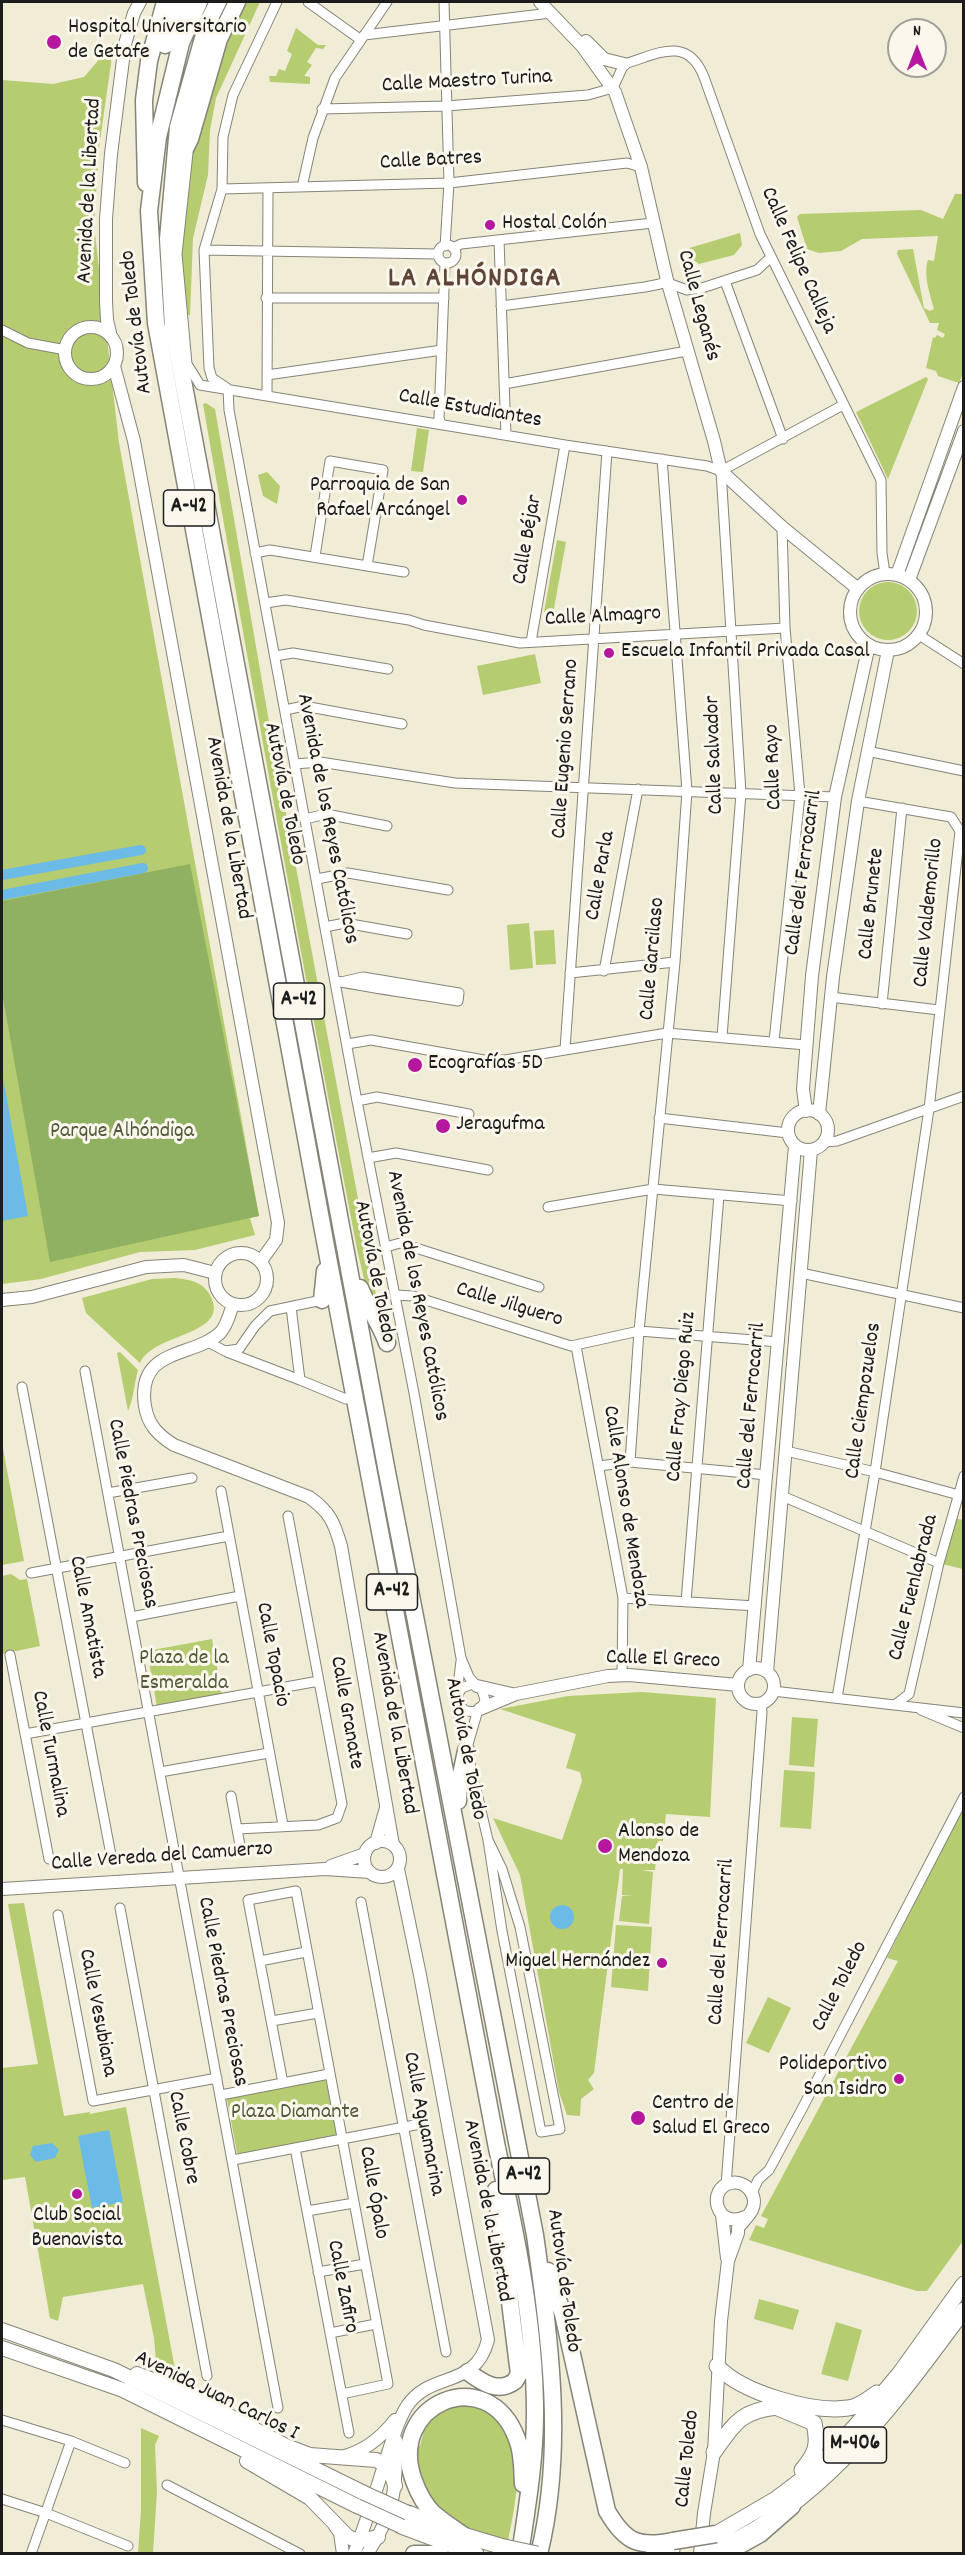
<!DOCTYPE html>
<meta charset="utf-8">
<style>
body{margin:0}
#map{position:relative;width:965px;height:2555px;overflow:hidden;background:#f1ecd5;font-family:Dekko,sans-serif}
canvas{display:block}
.frame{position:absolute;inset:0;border:3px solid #1c1c1c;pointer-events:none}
.north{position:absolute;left:887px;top:18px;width:60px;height:60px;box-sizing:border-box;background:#fbf7ec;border:2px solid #a29f99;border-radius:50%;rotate:0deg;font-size:16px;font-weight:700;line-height:24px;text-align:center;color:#1c1c1c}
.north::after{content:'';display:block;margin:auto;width:21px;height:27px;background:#b5179e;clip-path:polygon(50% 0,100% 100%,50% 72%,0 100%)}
</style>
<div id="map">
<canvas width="965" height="2555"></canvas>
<div class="frame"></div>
<div class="north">N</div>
</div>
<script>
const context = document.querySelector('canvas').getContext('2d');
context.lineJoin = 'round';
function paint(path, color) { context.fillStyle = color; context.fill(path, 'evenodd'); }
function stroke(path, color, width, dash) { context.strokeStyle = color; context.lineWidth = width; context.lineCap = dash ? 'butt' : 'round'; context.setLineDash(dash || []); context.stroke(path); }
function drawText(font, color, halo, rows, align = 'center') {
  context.font = font + ' Dekko,sans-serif'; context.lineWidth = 6; context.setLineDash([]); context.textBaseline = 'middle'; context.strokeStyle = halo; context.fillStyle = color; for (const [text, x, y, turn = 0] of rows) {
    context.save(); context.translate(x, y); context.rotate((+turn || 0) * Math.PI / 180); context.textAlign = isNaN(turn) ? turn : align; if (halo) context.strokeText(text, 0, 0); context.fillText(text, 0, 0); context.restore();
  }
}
paint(new Path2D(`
 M 243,2 L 260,2 L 216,98 L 210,130 L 208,175 L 193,238 L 190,315 L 186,315 C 184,294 180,272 180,251 C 181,164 209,80 243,2 Z
 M 296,28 L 318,45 L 326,45 L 323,49 L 316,48 L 307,62 L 312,65 L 304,76 L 310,77 L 310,84 L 270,82 L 269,76 L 276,76 L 279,69 L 285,71 L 292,54 L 287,51 Z
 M 114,42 L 99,148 L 94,225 L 119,443 L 259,1216 L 250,1218 L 255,1235 L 195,1250 L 140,1252 L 41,1279 L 2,1284 L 2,80 L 53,84 L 84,77 Z
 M 955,194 L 964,194 L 964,371 L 959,383 L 938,376 L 936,371 L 926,368 L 933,337 L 935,338 L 937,335 L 943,338 L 945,334 L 937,330 L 939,323 L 930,323 L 897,254 L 898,250 L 913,249 L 924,308 L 930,311 L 934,309 C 930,294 923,275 928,260 L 934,261 L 938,236 L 862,239 L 841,251 L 819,253 L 807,249 L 797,217 L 800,214 L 921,210 L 943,219 Z
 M 740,233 L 742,245 L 734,255 L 699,264 L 688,256 L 686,249 Z
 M 926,377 L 928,379 L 888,479 L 856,412 Z
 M 206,403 L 215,409 L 272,739 L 377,1300 L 372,1301 L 368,1296 L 357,1249 C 303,968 252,686 203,404 Z
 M 417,428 L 429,430 L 423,472 L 411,471 Z
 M 267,472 L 280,486 L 277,504 L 263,496 L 258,475 Z
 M 557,540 L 566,542 L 553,614 L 544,612 Z
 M859 611a29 29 0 1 1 58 0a29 29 0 1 1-58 0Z
 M 535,654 L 541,683 L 483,695 L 477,666 Z
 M 529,923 L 533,968 L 510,970 L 507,925 Z
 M 554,930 L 556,964 L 536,965 L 534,931 Z
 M 175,1278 C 190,1280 202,1281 210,1295 C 232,1336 154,1332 140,1363 L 86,1313 L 82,1298 L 152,1279 Z
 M 120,1352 L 138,1370 C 134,1384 134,1398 128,1411 L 117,1353 Z
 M 2,1443 L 24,1561 L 2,1565 Z
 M 954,1518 L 963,1520 L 963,1569 L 942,1564 Z
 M 11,1574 L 20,1580 L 27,1579 L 40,1646 L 2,1654 L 2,1576 Z
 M 212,1639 L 222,1695 L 157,1707 L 147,1651 Z
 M 642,1692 L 716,1698 L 710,1817 L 666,1814 L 663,1841 L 658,1841 L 655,1870 L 642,1870 L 653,1872 L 649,1924 L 619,1921 L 622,1896 L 633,1896 L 622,1895 L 623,1869 L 620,1869 L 594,2073 L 588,2080 L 594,2089 L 581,2099 L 580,2116 L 567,2115 L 559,2092 L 520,1875 L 493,1818 L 562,1840 L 582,1781 L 580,1772 L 566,1768 L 576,1734 L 500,1709 L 568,1696 Z
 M 792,1717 L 818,1719 L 814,1767 L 789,1765 Z
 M 784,1770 L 815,1772 L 811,1829 L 780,1827 Z
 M 963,1807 L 963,2241 L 927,2291 L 917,2291 L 749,2240 L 756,2225 L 764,2228 L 768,2219 L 761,2216 L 898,1961 L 887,1958 Z
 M 24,1903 L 64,2116 L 90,2112 L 90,2114 L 126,2107 L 175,2369 L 156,2361 L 154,2338 L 143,2284 L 63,2297 L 58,2321 L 50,2318 L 25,2177 L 2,2180 L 2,2068 L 38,2064 L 8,1904 Z
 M 616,1925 L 652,1927 L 648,1991 L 611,1987 Z
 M 768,1997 L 791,2008 L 769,2053 L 746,2043 Z
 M 323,2079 L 326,2081 L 337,2133 L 335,2136 L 241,2155 L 237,2153 L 227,2099 L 229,2097 Z
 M 759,2299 L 799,2310 L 793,2330 L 754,2319 Z
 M 836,2322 L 862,2330 L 848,2381 L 821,2374 Z
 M 455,2402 L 493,2412 C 499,2422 510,2433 513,2444 C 522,2475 514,2511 508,2541 C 472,2531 438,2521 421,2483 C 416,2472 417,2456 416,2445 L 420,2446 L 424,2431 L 423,2425 Z
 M 141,2428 L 159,2436 L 155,2445 L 157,2492 L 153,2553 L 138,2553 L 141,2510 Z`), '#b5cc70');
paint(new Path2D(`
 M 190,864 L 259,1216 L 50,1262 L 2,992 L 2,901 Z`), '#90b062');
paint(new Path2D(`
 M 2,1072 L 28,1216 L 2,1221 Z
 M550 1917a12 12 0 1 1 24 0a12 12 0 1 1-24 0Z
 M 109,2130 L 123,2202 L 92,2208 L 78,2136 Z
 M 52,2143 L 59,2150 L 55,2158 L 36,2162 L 30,2155 L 33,2146 Z`), '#6bbbe6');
stroke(new Path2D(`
 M 2,875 L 141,850
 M 2,895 L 143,868`), '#6bbbe6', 10);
const minor = new Path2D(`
 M 308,2 L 361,40
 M 444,2 L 449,183 L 445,246
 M 364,35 L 551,13
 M 322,109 L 446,106 L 588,95 L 613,88 L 624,64 C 656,55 687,34 704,77 L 760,234 L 881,480 L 882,553 L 885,574
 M 188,153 L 177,254 L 187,364 L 200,385 L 565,445 L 707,466 L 721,471
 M 302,187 L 313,138 L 335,78 L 387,2
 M 222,189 L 449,183 L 627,163 L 641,167
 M 499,240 L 506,435
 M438 254a9 9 0 1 1 18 0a9 9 0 1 1-18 0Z
 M 453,248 L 461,244 L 653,223
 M 204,250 L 438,254
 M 725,281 L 783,439
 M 668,283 L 687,290 L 702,288 L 757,270 L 770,258
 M 266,298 L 444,298
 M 501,306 L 645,287 L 660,284 L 667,280
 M 2,330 L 28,343 L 66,350
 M 267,375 L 442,350
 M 504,384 L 687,351
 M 227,388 L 212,378 L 209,368 L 204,250 L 222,189 L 223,137 L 233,95 L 277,2
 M 228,389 L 229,410 L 357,1101 L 414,1393 L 461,1658 L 469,1677 L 476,1685
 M 267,395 L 268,188
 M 441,424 L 439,418 L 445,263
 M 721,471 L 741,793 L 722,1037
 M 721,471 L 843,405
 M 255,553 L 270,550 L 404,572
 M 315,556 L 330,461 L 383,470 L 367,566
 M 265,603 L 286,600 L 409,620 L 424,625 L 520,643 L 785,628
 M 919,635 L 964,664
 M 531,642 L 565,445
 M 275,656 L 293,653 L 388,669
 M 285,710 L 304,706 L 402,724
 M 867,751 L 964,771
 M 295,764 L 320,762 L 455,783 L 835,797
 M 305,819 L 326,814 L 387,826
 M 317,879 L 348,873 L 448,890
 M 325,927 L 345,923 L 407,934
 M 604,971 L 638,789
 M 570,973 L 675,962
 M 336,981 C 376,989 417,994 458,1001 L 459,993 L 363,977 L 341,982
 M 830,997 L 939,1010
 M 882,1004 L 902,808
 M 774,1041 L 800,795 L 785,628 L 782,527
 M 347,1044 L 371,1040 L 484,1060 L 505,1060 L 667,1033 L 806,1045
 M 565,1049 L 607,451
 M 357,1101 L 377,1097 L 469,1114
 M 659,1118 L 788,1133
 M 825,1142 L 837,1141 L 964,1096
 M 368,1158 L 396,1153 L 488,1170
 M 548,1207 L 653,1189 L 792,1201
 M 386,1247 L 400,1243 L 539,1287
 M 801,1273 L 964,1308
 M 396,1295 L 413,1296 L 571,1346 L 639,1331 L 779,1342
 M 291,1307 L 300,1380 L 346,1399
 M 206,1341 L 225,1351 L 239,1349 L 255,1326 L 270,1311 L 322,1300
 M 576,1346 L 623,1598 L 622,1675
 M 227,1352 L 300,1380
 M 85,1371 L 278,2408
 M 22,1387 L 111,1855
 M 786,1451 L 875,1472 L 959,1495
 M 630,1462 L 639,1331 L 675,962 L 687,791 L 662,459
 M 599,1466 L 630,1462 L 767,1475
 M 221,1491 L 283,1825
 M 108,1493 L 192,1478
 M 782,1496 L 939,1563
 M 31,1573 L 229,1536
 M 623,1598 L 756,1606
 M 686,1602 L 719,1195
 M 131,1617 L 240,1596
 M 10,1655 L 49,1859
 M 461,1661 L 458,1685 L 458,1713 L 488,1840 L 502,1931 L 541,2132 L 560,2129 L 520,1927 L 502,1869 L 488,1840
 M 773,1691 L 964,1713
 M 837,1698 L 875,1472 L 929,1109 L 960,831 L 951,817 L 858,801
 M 458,1702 L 464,1710 C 474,1714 482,1710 485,1700 L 482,1690 L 472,1684 L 462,1688 L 458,1694
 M 896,1704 L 909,1694 L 939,1563 L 964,1476
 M 921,1710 L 964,1728
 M 25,1734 L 319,1681
 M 466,1751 L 478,1710
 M 160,1772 L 269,1753
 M 231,1796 L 241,1851
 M 237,1829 L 318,1825 L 337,1818 L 342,1804 L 288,1516
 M 361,1902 L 446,2352
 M 120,1908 L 207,2376
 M 58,1915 L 93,2101 L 217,2078
 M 260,1961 L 306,1952
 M 272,2021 L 318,2013
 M 283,2083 L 248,1900 L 296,1891 L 388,2384 L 342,2394
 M 221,2095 L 329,2074
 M 295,2148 L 349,2433
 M 233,2160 L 420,2124
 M 726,2185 L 762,1712 L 761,1703
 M 752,2193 L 758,2180 L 769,2170 L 803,2107 L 964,1797
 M 307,2211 L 354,2203
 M 318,2272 L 365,2264
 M 330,2333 L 376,2324
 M 2,2420 L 71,2441 L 125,2463
 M 167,2485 L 300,2554
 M 2,2499 L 46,2513 L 128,2546
 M 31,2554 L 71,2441`);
const tertiary = new Path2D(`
 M 540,2 L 582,46 L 615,92 L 641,167 L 667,280 L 714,441 L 721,471 L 782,527 L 858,589
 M 586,41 L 604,59 L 624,64
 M65 353a26 26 0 1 1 52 0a26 26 0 1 1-52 0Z
 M 111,337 L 107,320 L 106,301 L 106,219 L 111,154 L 125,44 L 134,13 L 140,2
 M 114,366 L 134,441 L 278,1223 L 276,1240 L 261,1261
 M850 612a38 38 0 1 1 76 0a38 38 0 1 1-76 0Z
 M 897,575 L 964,387
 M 909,580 L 964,431
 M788 1130a20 20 0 1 1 40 0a20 20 0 1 1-40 0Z
 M 806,1111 L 803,1089 L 812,976 L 835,797 L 869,645
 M 819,1114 L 833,977 L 858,801 L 888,650
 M215 1279a26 26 0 1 1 52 0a26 26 0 1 1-52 0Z
 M 2,1300 L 32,1297 L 146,1267 L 184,1265 L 215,1273
 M 233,1304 C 230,1313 227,1326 220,1333 C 193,1358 136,1347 145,1406 C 148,1425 158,1435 174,1445 L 309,1497 C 330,1512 334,1522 341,1546 L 393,1845
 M738 1686a18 18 0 1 1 36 0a18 18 0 1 1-36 0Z
 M 749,1670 L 795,1146
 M 767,1672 L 811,1150
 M 477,1686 L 512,1694
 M 480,1709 L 516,1694 L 608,1676 L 629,1675 L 738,1685
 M364 1859a18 18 0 1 1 36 0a18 18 0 1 1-36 0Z
 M 376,1843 L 386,1808
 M 331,1866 L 365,1854
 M 2,1889 L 325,1869 L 370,1872
 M 722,2215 L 727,2258
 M 345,2456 C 366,2450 381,2438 395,2420
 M 335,2526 L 340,2533 L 343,2554
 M 354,2554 C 367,2521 377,2487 388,2453 C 393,2438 398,2420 407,2406 C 431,2370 475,2390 488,2340 L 420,1975 L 398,1869
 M 367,2554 C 395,2512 396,2490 396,2440
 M 700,2554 L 704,2513 L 714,2452 L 721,2321 L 728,2261 L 738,2233 L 738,2228 C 742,2222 749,2216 752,2210 C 759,2196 746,2180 731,2183 C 706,2188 716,2230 745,2217`);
const secondary = new Path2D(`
 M 2,2330 L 114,2370 L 364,2493
 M 2,2348 L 123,2390 L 357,2506
 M 137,2374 L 182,2391 L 286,2446 L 310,2455 L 376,2460 C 388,2465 392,2473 395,2486
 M 247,2461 L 310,2498 L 348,2537 L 359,2541 L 378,2537`);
const trunk = new Path2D(`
 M 717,2366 C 742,2393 812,2413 848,2408 C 859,2407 868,2399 877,2393
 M 773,2406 L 814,2423 C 819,2445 816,2453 802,2470
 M 714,2452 C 734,2424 740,2411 777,2407
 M 408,2513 L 463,2535 L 500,2546
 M 401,2526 L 476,2554
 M 716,2534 L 776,2499 L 817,2468 L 859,2422 L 900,2373 L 964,2284
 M 653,2554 L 672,2550
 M 703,2554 C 817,2513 895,2403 964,2310`);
const motorway = new Path2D(`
 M 199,2 L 181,43 L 158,137 L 149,211 L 156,323 L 327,1252 L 497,2148 C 516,2234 535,2324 535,2413 C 535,2461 527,2507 520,2554
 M 218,2 L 207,24 L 178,127 L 168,239 L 173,327 L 387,1472 L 535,2235 C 550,2341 565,2449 539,2554
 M 165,45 L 182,2
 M 179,161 L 190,139 L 219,39 L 237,2
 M 146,183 L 144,100 L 149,61 L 165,2
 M 360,1288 C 368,1308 380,1323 387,1343
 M 322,1300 L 325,1271
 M 458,1801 L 459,1784 L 466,1751
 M 548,2271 L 563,2314 L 607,2511 C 625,2542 638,2548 673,2541
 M 468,2372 C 482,2382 498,2394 515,2381 L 519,2374 L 496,2190
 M 463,2535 C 453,2528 442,2521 433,2513 C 425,2505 418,2492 414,2481 C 385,2404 488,2360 517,2439 C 523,2453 522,2469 523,2484
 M 414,2554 L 440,2554
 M 724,2554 L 760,2534 L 792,2506`);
stroke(minor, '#868478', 11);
stroke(tertiary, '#868478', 14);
stroke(secondary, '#868478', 16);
stroke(trunk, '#868478', 17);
stroke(motorway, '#868478', 19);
stroke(minor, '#fff', 9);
stroke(tertiary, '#fff', 12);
stroke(secondary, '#fff', 14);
stroke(trunk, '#fff', 15);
stroke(motorway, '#fff', 16);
const secondaryBridge = new Path2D(`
 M 364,2493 L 408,2513
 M 357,2506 L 401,2526`);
const trunkBridge = new Path2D(`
 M 500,2546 L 537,2554`);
const motorwayBridge = new Path2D(`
 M 673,2541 L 716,2534`);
stroke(secondaryBridge, '#868478', 16, []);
stroke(trunkBridge, '#868478', 17, []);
stroke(motorwayBridge, '#868478', 19, []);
stroke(secondaryBridge, '#fff', 14);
stroke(trunkBridge, '#fff', 15);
stroke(motorwayBridge, '#fff', 16);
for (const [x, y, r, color] of [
 [54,42,8,"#b5179e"],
 [490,225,6,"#b5179e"],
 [462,500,6,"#b5179e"],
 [609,653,6,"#b5179e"],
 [415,1065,8,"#b5179e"],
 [443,1126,8,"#b5179e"],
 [605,1846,8,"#b5179e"],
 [662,1963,6,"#b5179e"],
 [899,2079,6,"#b5179e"],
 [638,2118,8,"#b5179e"],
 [77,2194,6,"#b5179e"]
]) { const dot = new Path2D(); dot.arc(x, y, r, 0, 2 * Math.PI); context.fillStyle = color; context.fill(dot); stroke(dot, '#fbf7ec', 2); }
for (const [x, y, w] of [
 [189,508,51],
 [299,1001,51],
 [392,1592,51],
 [524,2176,51],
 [855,2445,63]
]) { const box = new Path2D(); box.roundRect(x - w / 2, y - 18, w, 36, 4.5); context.fillStyle = '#fbf7ec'; context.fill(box); stroke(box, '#1c1c1c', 1.5); }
drawText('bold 21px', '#1c1c1c', null, [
 ["A-42",189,508],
 ["A-42",299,1001],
 ["A-42",392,1592],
 ["A-42",524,2176],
 ["M-406",855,2445]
]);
drawText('22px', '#1c1c1c', '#fbf7ec', [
 ["Hospital Universitario",68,29],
 ["de Getafe",68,54],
 ["Hostal Colón",502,225],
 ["Parroquia de San",450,487,"right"],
 ["Rafael Arcángel",450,512,"right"],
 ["Escuela Infantil Privada Casal",621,653],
 ["Ecografías 5D",428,1065],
 ["Jeragufma",456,1126],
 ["Alonso de",618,1833],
 ["Mendoza",618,1858],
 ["Miguel Hernández",650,1963,"right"],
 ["Polideportivo",887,2066,"right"],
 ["San Isidro",887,2091,"right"],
 ["Centro de",652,2105],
 ["Salud El Greco",652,2130],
 ["Club Social",77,2217,"center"],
 ["Buenavista",77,2242,"center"]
], 'left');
drawText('22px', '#1c1c1c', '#fbf7ec', [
 ["Calle Maestro Turina",467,83,-3],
 ["Calle Batres",431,162,-3],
 ["Avenida de la Libertad",91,191,-87],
 ["Calle Felipe Calleja",797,261,66],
 ["Calle Leganés",697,306,75],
 ["Autovía de Toledo",138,322,-97],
 ["Calle Estudiantes",470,410,10],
 ["Calle Béjar",529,540,-80],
 ["Calle Almagro",603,618,-3],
 ["Calle Eugenio Serrano",567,749,-86],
 ["Calle Salvador",716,755,-92],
 ["Calle Rayo",775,767,-92],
 ["Autovía de Toledo",283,794,79],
 ["Avenida de los Reyes Católicos",326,819,79],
 ["Avenida de la Libertad",227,828,80],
 ["Calle del Ferrocarril",805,873,-82],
 ["Calle Parla",602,876,-80],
 ["Calle Brunete",873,904,-84],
 ["Calle Valdemorillo",930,913,-84],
 ["Calle Garcilaso",654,959,-85],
 ["Autovía de Toledo",373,1272,79],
 ["Avenida de los Reyes Católicos",416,1296,79],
 ["Calle Jilguero",509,1306,17],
 ["Calle Fray Diego Ruiz",683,1397,-85],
 ["Calle Ciempozuelos",865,1401,-82],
 ["Calle del Ferrocarril",753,1406,-85],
 ["Calle Alonso de Mendoza",624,1507,81],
 ["Calle Piedras Preciosas",131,1514,79],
 ["Calle Fuenlabrada",915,1588,-76],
 ["Calle Amatista",86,1617,79],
 ["Calle Topacio",271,1655,79],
 ["Calle El Greco",663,1661,2],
 ["Calle Granate",345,1713,80],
 ["Avenida de la Libertad",393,1723,80],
 ["Autovía de Toledo",464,1749,79],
 ["Calle Turmalina",49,1754,79],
 ["Calle Vereda del Camuerzo",162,1858,-4],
 ["Calle del Ferrocarril",723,1942,-86],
 ["Calle Toledo",841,1987,-63],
 ["Calle Piedras Preciosas",221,1992,79],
 ["Calle Vesubiana",96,2013,79],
 ["Calle Aguamarina",422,2124,79],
 ["Calle Cobre",182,2138,79],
 ["Calle Ópalo",372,2193,80],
 ["Avenida de la Libertad",486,2211,79],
 ["Autovía de Toledo",562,2281,82],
 ["Calle Zafiro",341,2287,79],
 ["Avenida Juan Carlos I",216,2397,26],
 ["Calle Toledo",689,2459,-84]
]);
drawText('22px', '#525a39', '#fbf7ec', [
 ["Parque Alhóndiga",122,1133],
 ["Plaza de la",184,1660],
 ["Esmeralda",184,1685],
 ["Plaza Diamante",295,2114]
]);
context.letterSpacing = '1.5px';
drawText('bold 28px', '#5e4538', '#fbf7ec', [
 ["LA ALHÓNDIGA",475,281]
]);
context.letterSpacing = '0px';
</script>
